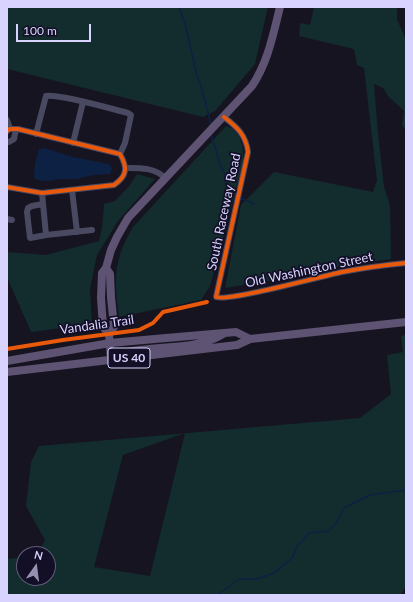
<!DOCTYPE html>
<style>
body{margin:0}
#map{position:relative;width:413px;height:602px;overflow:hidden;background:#161421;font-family:Lato,sans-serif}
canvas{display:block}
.frame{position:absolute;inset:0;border:8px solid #d9d4ff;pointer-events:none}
.north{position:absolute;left:16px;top:546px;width:40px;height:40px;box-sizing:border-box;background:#130f26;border:1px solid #625e7d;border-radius:50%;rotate:14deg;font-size:11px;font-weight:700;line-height:16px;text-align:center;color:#d9d4ff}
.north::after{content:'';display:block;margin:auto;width:14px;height:18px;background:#9591b1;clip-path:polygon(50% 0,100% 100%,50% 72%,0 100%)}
.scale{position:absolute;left:16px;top:24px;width:75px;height:18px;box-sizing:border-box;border:2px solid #d9d4ff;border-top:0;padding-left:5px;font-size:12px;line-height:14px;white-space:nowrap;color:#d9d4ff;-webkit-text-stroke:3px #130f26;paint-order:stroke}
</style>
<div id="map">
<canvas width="413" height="602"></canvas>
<div class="frame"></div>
<div class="north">N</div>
<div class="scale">100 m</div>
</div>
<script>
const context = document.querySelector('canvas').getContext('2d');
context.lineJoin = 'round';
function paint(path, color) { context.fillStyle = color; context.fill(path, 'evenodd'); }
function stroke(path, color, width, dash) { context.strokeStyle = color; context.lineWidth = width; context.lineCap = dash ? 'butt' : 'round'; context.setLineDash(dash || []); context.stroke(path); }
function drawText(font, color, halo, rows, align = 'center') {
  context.font = font + ' Lato,sans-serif'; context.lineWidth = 3.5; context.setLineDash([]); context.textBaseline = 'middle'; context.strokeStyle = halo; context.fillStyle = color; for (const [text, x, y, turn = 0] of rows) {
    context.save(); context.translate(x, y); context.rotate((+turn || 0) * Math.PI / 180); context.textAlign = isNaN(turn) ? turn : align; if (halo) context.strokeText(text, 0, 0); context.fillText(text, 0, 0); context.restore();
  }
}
paint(new Path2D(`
 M 7,7 L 268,7 L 255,64 L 215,111 L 203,117 L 7,69 Z
 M 314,7 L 397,7 L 397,19 L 406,40 L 406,131 L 402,125 L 404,111 L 388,96 L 383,88 L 374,84 L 378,133 L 384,187 L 390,205 L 391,259 L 332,268 L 293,277 L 225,288 L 241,205 L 274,172 L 373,192 L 377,180 L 364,68 L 357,65 L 354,49 L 299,36 L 300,23 L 310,25 Z
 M 226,126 C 242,131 244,148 243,163 L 210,286 L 201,300 L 119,317 C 114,279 113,261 133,227 Z
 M 137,174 L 155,179 L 118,221 L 97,255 L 90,289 L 92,324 L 31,332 L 7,277 L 7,252 L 46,255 L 99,241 L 102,228 L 104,204 L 115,201 L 130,185 Z
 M 406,335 L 406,585 L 401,595 L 7,595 L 7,559 L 24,557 L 24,578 L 48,578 L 48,554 L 38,554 L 45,540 L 26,506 L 31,462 L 39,446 L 360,418 L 391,394 L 387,355 L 403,352 L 401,336 ZM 185,433 L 150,576 L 94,567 L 123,455 Z`), '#132c2d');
paint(new Path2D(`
 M 44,148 L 76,158 L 78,158 L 109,164 L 112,168 L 110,174 L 94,175 L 77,179 L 60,179 L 48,181 L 37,180 L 34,177 L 35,164 L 39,149 Z`), '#0d2144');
stroke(new Path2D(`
 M 179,7 L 185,24 L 197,76 L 200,82 L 211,124
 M 211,134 L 221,167 C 229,179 221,189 236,197
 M 240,198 L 254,204
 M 218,595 L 239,579 L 257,579 L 274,573 L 292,558 L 297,546 L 309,533 L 329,531 L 337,522 L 344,508 L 370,495 L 406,490`), '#0d2144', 1.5);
stroke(new Path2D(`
 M 224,117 C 237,127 246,135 248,152 L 216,297 C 227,302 323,276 342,272 C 363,268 385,265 406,263
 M 7,120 L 10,129
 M 7,131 L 10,129 L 18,129 L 120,154 C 128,168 127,176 114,185 L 42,193 L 7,187
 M 36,134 L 46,96 C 58,93 112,109 128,113 L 131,115 L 125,143 L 120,154
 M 7,142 L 9,142 L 14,139 L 16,129
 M 73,143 L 83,102
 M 125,168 C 139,168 154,167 165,178
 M 72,190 L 77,232
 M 42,193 L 46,235 L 92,230
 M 43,204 L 32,206 L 28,208 L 27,212 L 30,238 L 46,235
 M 7,219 L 12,220`), '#4a4962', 6);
stroke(new Path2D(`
 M 106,268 L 110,274 L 111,297 L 114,327 L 109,334
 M 223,334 C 195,351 159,345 128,352 C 122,353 116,358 111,360 L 109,334 L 103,327 L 101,298 L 102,273 L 106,268 L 111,250 L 117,237 L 128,218 L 252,86 C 268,62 273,35 280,7
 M 7,361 L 110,343 L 166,338 L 236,332 L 250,339
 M 7,372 L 237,345 L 250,339 L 406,322`), '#5e5373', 8);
stroke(new Path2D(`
 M 224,117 C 237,127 246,135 248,152 L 216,297 C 227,302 323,276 342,272 C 363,268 385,265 406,263
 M 7,131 L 10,129 L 18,129 L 120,154 C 128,168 127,176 114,185 L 42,193 L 7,187
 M 7,349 L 63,340 L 139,330 L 153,323 L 163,312 L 207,302`), '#e8590c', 4);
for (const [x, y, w] of [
 [129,358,42]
]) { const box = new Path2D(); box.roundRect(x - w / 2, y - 10, w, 20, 3); context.fillStyle = '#130f26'; context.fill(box); stroke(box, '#d9d4ff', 1); }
drawText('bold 12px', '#d9d4ff', null, [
 ["US 40",129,358]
]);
drawText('13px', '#d9d4ff', '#130f26', [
 ["South Raceway Road",224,212,-78],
 ["Old Washington Street",309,270,-12],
 ["Vandalia Trail",97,325,-8]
]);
</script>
